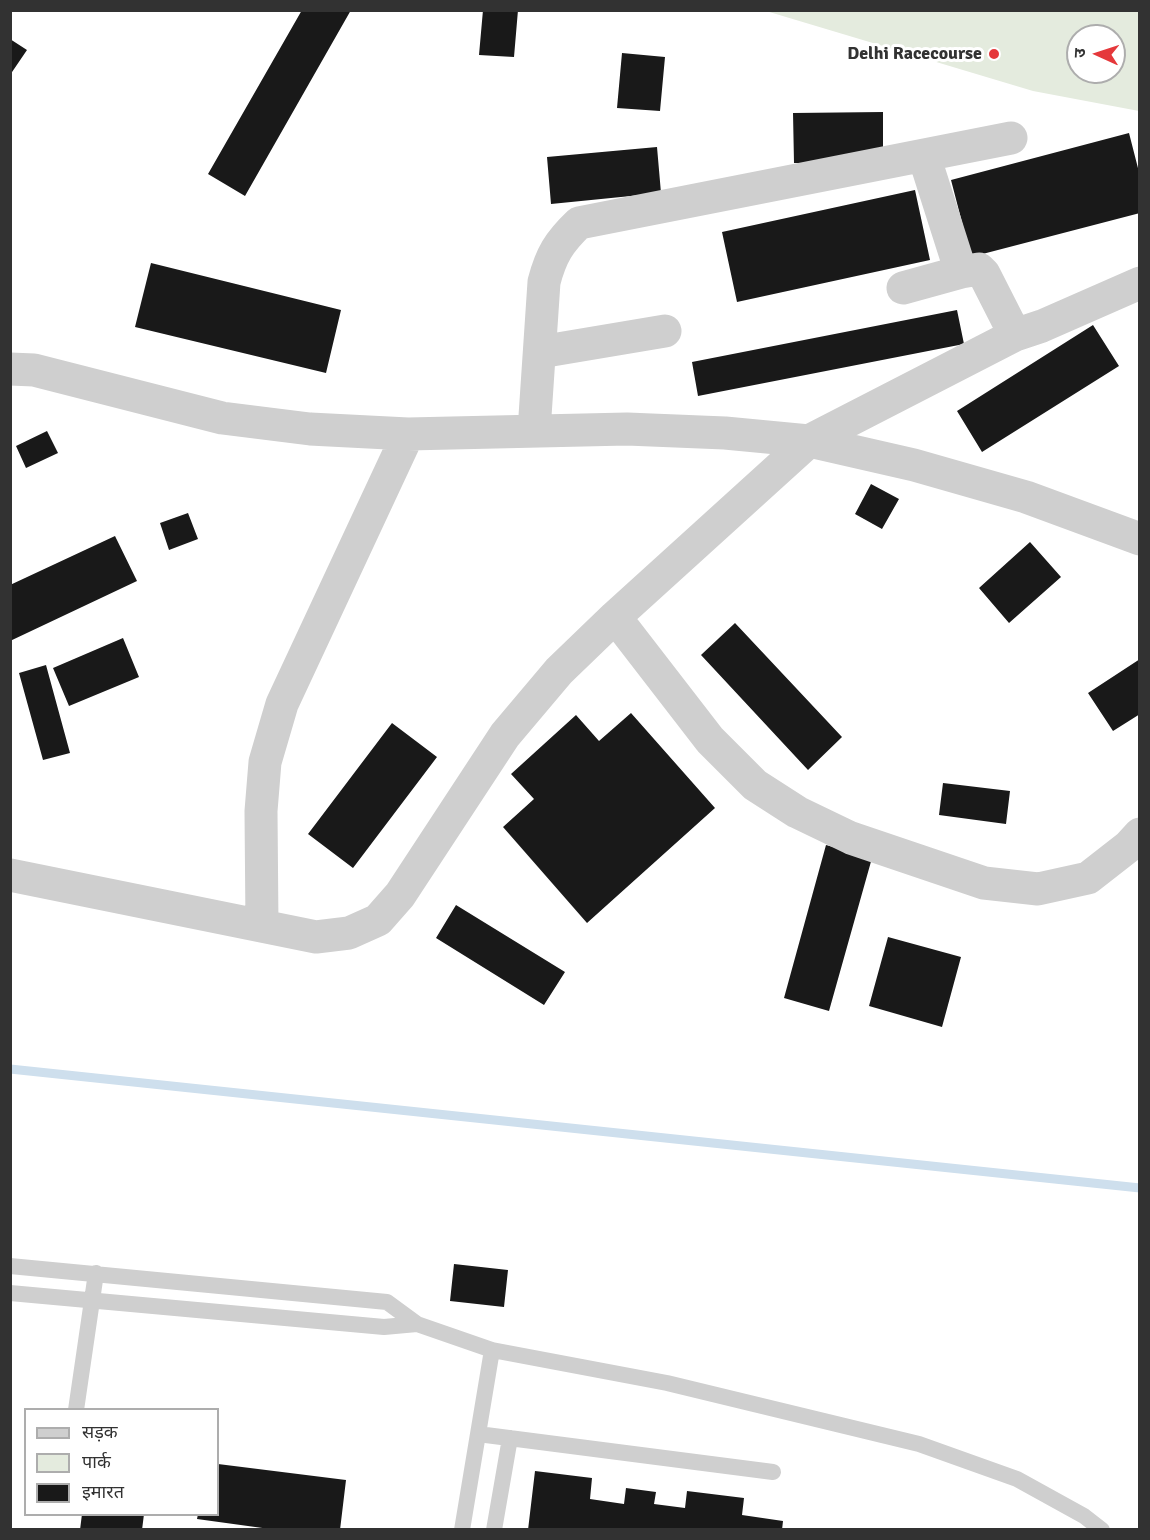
<!DOCTYPE html>
<meta charset="utf-8">
<style>
body{margin:0}
#map{position:relative;width:1150px;height:1540px;overflow:hidden;background:#fff;font-family:Signika,"Noto Sans Devanagari",sans-serif}
canvas{display:block}
.frame{position:absolute;inset:0;border:12px solid #323232;pointer-events:none}
.legend{position:absolute;left:24px;top:1408px;width:195px;height:108px;box-sizing:border-box;background:#fff;border:2px solid #adadad;margin:0;padding:8px 10px;list-style:none;font-size:18px;color:#323232}
.legend li{display:flex;align-items:center;gap:12px;height:30px}
.legend b{width:30px;border:2px solid #adadad}
.north{position:absolute;left:1066px;top:24px;width:60px;height:60px;box-sizing:border-box;background:#fff;border:2px solid #adadad;border-radius:50%;rotate:273deg;font-size:16px;font-weight:700;line-height:24px;text-align:center;color:#323232}
.north::after{content:'';display:block;margin:auto;width:21px;height:27px;background:#e5383b;clip-path:polygon(50% 0,100% 100%,50% 72%,0 100%)}
</style>
<div id="map">
<canvas width="1150" height="1540"></canvas>
<div class="frame"></div>
<ul class="legend">
<li><b style="height:8px;background:#cfcfcf"></b>सड़क</li>
<li><b style="height:16px;background:#e4ebde"></b>पार्क</li>
<li><b style="height:16px;background:#191919"></b>इमारत</li>
</ul>
<div class="north">उ</div>
</div>
<script>
const context = document.querySelector('canvas').getContext('2d');
context.lineJoin = 'round';
function paint(path, color) { context.fillStyle = color; context.fill(path, 'evenodd'); }
function stroke(path, color, width, dash) { context.strokeStyle = color; context.lineWidth = width; context.lineCap = dash ? 'butt' : 'round'; context.setLineDash(dash || []); context.stroke(path); }
function drawText(font, color, halo, rows, align = 'center') {
  context.font = font + ' Signika,sans-serif'; context.lineWidth = 6; context.setLineDash([]); context.textBaseline = 'middle'; context.strokeStyle = halo; context.fillStyle = color; for (const [text, x, y, turn = 0] of rows) {
    context.save(); context.translate(x, y); context.rotate((+turn || 0) * Math.PI / 180); context.textAlign = isNaN(turn) ? turn : align; if (halo) context.strokeText(text, 0, 0); context.fillText(text, 0, 0); context.restore();
  }
}
paint(new Path2D(`
 M 766,11 L 1139,11 L 1139,111 L 1033,91 ZM 1078,36 L 1114,36 L 1114,72 L 1078,72 Z`), '#e4ebde');
stroke(new Path2D(`
 M 10,1069 L 1140,1188`), '#cedfed', 9);
paint(new Path2D(`
 M 302,10 L 351,10 L 245,196 L 208,174 Z
 M 483,10 L 518,10 L 514,57 L 479,55 Z
 M 10,39 L 27,50 L 10,75 Z
 M 622,53 L 665,57 L 660,111 L 617,108 Z
 M 883,112 L 883,163 L 794,163 L 793,113 Z
 M 1129,133 L 1140,176 L 1140,213 L 971,257 L 951,180 Z
 M 657,147 L 661,193 L 551,204 L 547,157 Z
 M 915,190 L 930,260 L 737,302 L 722,232 Z
 M 151,263 L 341,310 L 326,373 L 135,327 Z
 M 957,310 L 964,344 L 698,396 L 692,362 Z
 M 1093,325 L 1119,366 L 982,452 L 957,411 Z
 M 47,431 L 58,453 L 26,468 L 16,446 Z
 M 871,484 L 899,499 L 882,529 L 855,514 Z
 M 188,513 L 198,539 L 169,550 L 160,523 Z
 M 115,536 L 137,581 L 10,641 L 10,585 Z
 M 1030,542 L 1061,577 L 1009,623 L 979,588 Z
 M 735,623 L 842,737 L 808,770 L 701,655 Z
 M 123,638 L 139,677 L 69,706 L 53,668 Z
 M 1140,659 L 1140,714 L 1113,731 L 1088,693 Z
 M 46,665 L 70,753 L 43,760 L 19,673 Z
 M 631,713 L 715,808 L 587,923 L 503,827 L 534,799 L 511,774 L 576,715 L 599,741 Z
 M 392,723 L 437,757 L 353,868 L 308,834 Z
 M 943,783 L 1010,791 L 1006,824 L 939,815 Z
 M 826,845 L 872,858 L 829,1011 L 784,998 Z
 M 456,905 L 565,972 L 544,1005 L 436,938 Z
 M 888,937 L 961,957 L 942,1027 L 869,1006 Z
 M 454,1264 L 508,1270 L 504,1307 L 450,1301 Z
 M 218,1464 L 346,1480 L 340,1530 L 277,1530 L 197,1519 L 198,1514 L 218,1514 Z
 M 535,1471 L 592,1478 L 590,1499 L 624,1504 L 626,1488 L 656,1492 L 654,1504 L 685,1508 L 687,1491 L 744,1498 L 742,1515 L 783,1521 L 782,1530 L 528,1530 Z
 M 82,1514 L 144,1514 L 142,1530 L 80,1530 Z`), '#191919');
stroke(new Path2D(`
 M 10,1266 L 387,1302 L 417,1324 L 492,1350 L 667,1383 L 919,1444 L 1017,1479 L 1084,1516 L 1102,1530
 M 10,1293 L 384,1327 L 417,1324
 M 76,1410 L 96,1273
 M 478,1434 L 773,1472
 M 462,1530 L 492,1350
 M 494,1530 L 510,1438`), '#cfcfcf', 16);
stroke(new Path2D(`
 M 924,156 L 961,272 L 979,269 L 984,274 L 1015,335
 M 903,288 L 961,272
 M 540,352 L 665,331
 M 10,369 L 34,370 L 222,418 L 310,429 L 408,434
 M 534,431 L 544,282 C 551,255 559,242 579,223 L 1011,138
 M 615,617 L 710,740 L 755,785 L 797,812 L 851,838 L 984,883 L 1038,889 L 1088,878 L 1129,846 L 1140,834
 M 10,875 L 316,937 L 349,933 L 378,920 L 400,895 L 505,735 L 559,671 L 615,617 L 809,441 L 914,465 L 1026,497 L 1140,539
 M 262,926 L 261,811 L 265,762 L 282,704 L 408,434 L 627,429 L 725,433 L 809,441 L 1015,335 L 1042,326 L 1140,283`), '#cfcfcf', 33);
for (const [x, y, r, color] of [
 [994,54,6,"#e5383b"]
]) { const dot = new Path2D(); dot.arc(x, y, r, 0, 2 * Math.PI); context.fillStyle = color; context.fill(dot); stroke(dot, '#fff', 2); }
drawText('bold 18px', '#323232', '#fff', [
 ["Delhi Racecourse",982,54]
], 'right');
</script>
